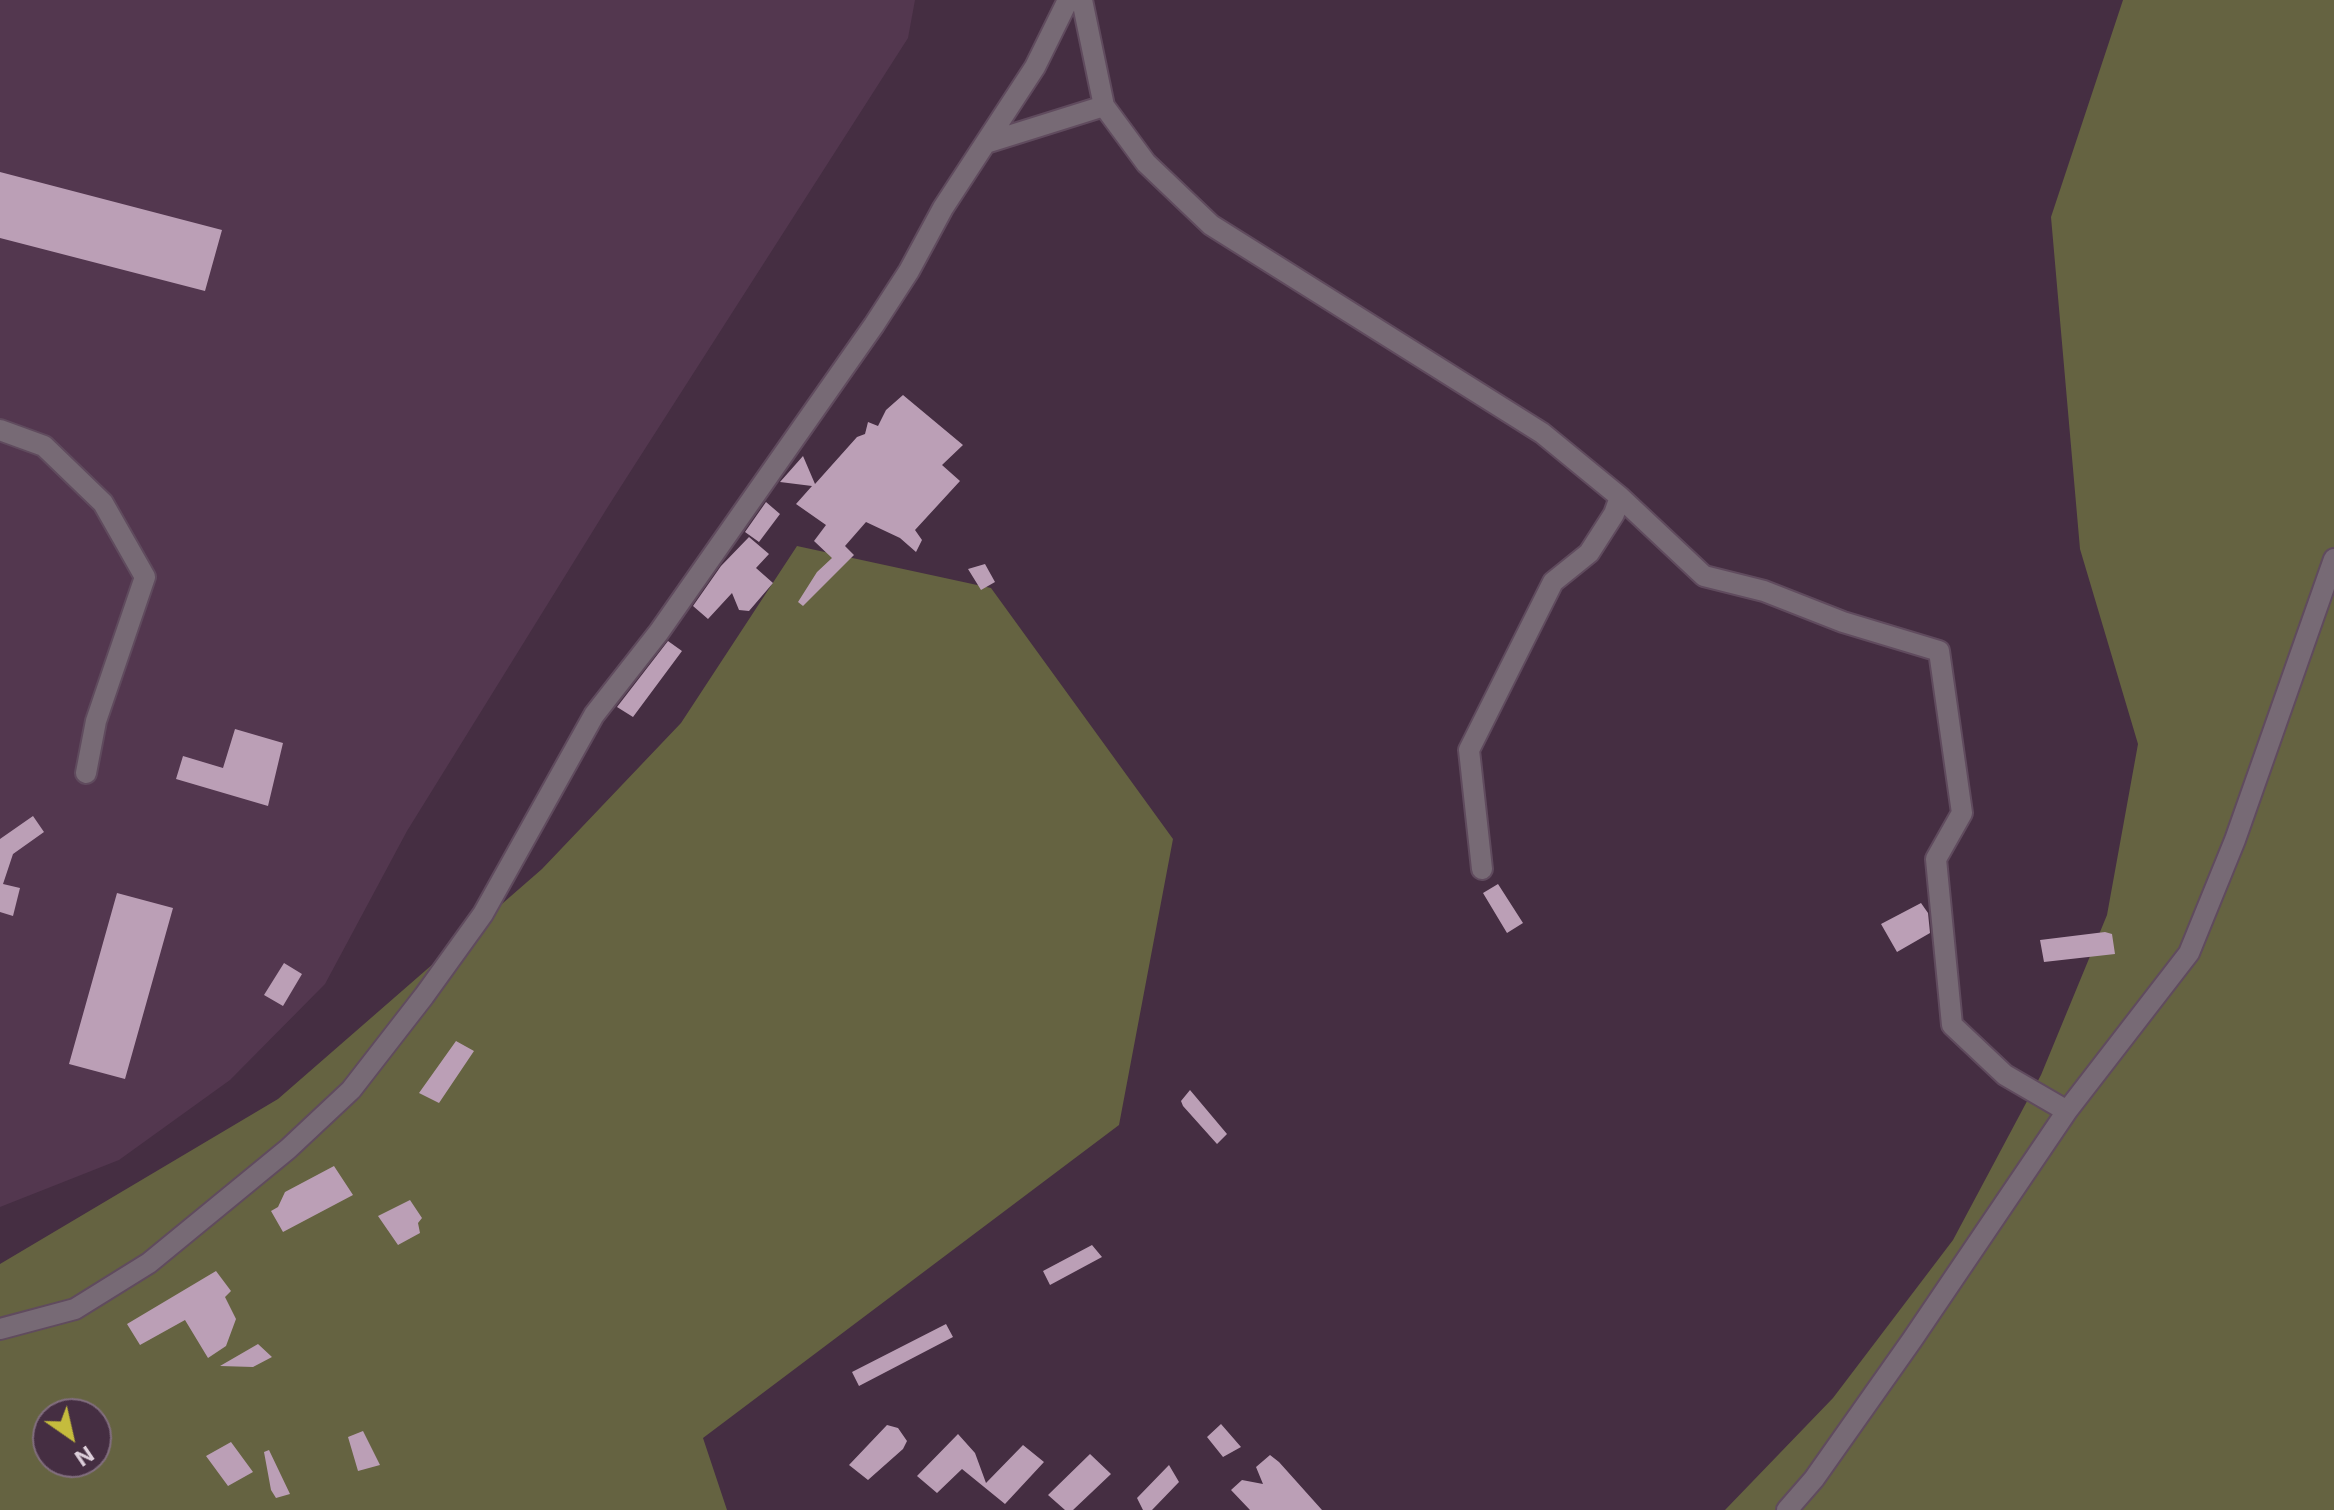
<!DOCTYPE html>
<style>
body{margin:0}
#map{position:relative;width:2334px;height:1510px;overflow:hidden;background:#452e42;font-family:Inter,sans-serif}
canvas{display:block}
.north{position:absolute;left:32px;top:1398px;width:80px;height:80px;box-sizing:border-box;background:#452e42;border:2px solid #826e7f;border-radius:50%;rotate:146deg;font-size:22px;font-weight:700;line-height:32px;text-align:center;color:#ddcfdb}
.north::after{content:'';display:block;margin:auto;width:28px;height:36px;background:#c5bc3d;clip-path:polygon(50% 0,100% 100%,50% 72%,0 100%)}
</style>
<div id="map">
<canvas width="2334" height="1510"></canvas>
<div class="north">N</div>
</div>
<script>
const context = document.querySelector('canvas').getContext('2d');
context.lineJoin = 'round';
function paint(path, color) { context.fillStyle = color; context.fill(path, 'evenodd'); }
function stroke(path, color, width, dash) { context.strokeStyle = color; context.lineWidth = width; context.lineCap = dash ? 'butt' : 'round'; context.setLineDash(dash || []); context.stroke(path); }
paint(new Path2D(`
 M 0,0 L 915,0 L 908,38 L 609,505 L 407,831 L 325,984 L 230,1080 L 119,1160 L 0,1207 Z`), '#53374f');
paint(new Path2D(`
 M 2123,0 L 2334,0 L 2334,1510 L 1725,1510 L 1833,1398 L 1953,1240 L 2041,1075 L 2107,915 L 2138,744 L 2080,549 L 2051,217 Z
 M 797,546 L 991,588 L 1173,839 L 1119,1125 L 703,1438 L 727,1510 L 0,1510 L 0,1264 L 278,1099 L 542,869 L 681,723 ZM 48,1414 L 96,1414 L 96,1462 L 48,1462 Z`), '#656341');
paint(new Path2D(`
 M 0,172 L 222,230 L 205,291 L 0,238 Z
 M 903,395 L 963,445 L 942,465 L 960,481 L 915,530 L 922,540 L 916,552 L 900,538 L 866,522 L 845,546 L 854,555 L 803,606 L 798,602 L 817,572 L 832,558 L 814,541 L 826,525 L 796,504 L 812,486 L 780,482 L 803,456 L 815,484 L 857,437 L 865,434 L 868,422 L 878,426 L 886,410 Z
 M 766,502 L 780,514 L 759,542 L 745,532 Z
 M 749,537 L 769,554 L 756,568 L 773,583 L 749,611 L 739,610 L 732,593 L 708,619 L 693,606 L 721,566 Z
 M 985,564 L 995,582 L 981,590 L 968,569 Z
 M 668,641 L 682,651 L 633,717 L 617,707 Z
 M 235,729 L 283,743 L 268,806 L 176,779 L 183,756 L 223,768 Z
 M 33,816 L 44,832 L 13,854 L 3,884 L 20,888 L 13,916 L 0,912 L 0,839 Z
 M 1498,884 L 1523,923 L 1507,933 L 1483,893 Z
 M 117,893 L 173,908 L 125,1079 L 69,1064 Z
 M 1921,903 L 1928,913 L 1930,933 L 1897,952 L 1881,924 Z
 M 2105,932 L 2112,934 L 2115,954 L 2044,962 L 2040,940 Z
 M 284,963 L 302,974 L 283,1006 L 264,995 Z
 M 456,1041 L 474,1051 L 439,1103 L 419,1093 Z
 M 1190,1090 L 1227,1134 L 1217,1144 L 1183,1106 L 1181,1101 Z
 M 334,1166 L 353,1195 L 283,1232 L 271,1211 L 278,1207 L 285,1192 Z
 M 410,1200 L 422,1218 L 418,1223 L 420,1233 L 398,1245 L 378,1216 Z
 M 1092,1245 L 1102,1257 L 1050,1285 L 1043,1271 Z
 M 216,1271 L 231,1291 L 225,1297 L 236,1319 L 226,1346 L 208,1358 L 185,1320 L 140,1345 L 127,1324 Z
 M 946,1324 L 953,1337 L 859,1386 L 852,1372 Z
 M 258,1344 L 272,1357 L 253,1367 L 220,1366 Z
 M 1221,1424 L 1241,1447 L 1223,1457 L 1207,1437 Z
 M 887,1425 L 898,1428 L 907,1441 L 903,1449 L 868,1480 L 849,1465 Z
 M 363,1431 L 380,1465 L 358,1471 L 348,1437 Z
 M 958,1434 L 975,1453 L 986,1483 L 1023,1445 L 1044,1462 L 1005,1504 L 962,1469 L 937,1493 L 917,1476 Z
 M 231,1442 L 253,1472 L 228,1486 L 206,1456 Z
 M 269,1450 L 290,1494 L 276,1498 L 271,1490 L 264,1452 Z
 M 1090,1454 L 1111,1474 L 1073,1510 L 1065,1510 L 1048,1495 Z
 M 1270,1455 L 1279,1462 L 1322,1510 L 1250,1510 L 1231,1490 L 1242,1480 L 1263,1484 L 1256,1467 Z
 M 1169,1465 L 1179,1482 L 1152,1510 L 1143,1510 L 1137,1498 Z`), '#bb9fb6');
const minor = new Path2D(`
 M 1082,0 L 1104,106 L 1146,163 L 1211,225 L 1542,433 L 1620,497 L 1704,576 L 1764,591 L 1843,622 L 1939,651 L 1962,813 L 1936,859 L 1952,1025 L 2005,1075 L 2067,1111
 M 986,143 L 1104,106
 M 0,430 L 44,446 L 103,503 L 145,577 L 96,721 L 86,773
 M 1482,869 L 1469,750 L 1553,582 L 1589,553 L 1614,514 L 1620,497
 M 0,1329 L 75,1309 L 149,1263 L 288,1149 L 351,1090 L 424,996 L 483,914 L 594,715 L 659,632 L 874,325 L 909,271 L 943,208 L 1035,67 L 1068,0
 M 1787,1510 L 1814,1479 L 1912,1340 L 2067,1111 L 2189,953 L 2235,840 L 2334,559`);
stroke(minor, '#604b5e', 24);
stroke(minor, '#776a75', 20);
</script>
